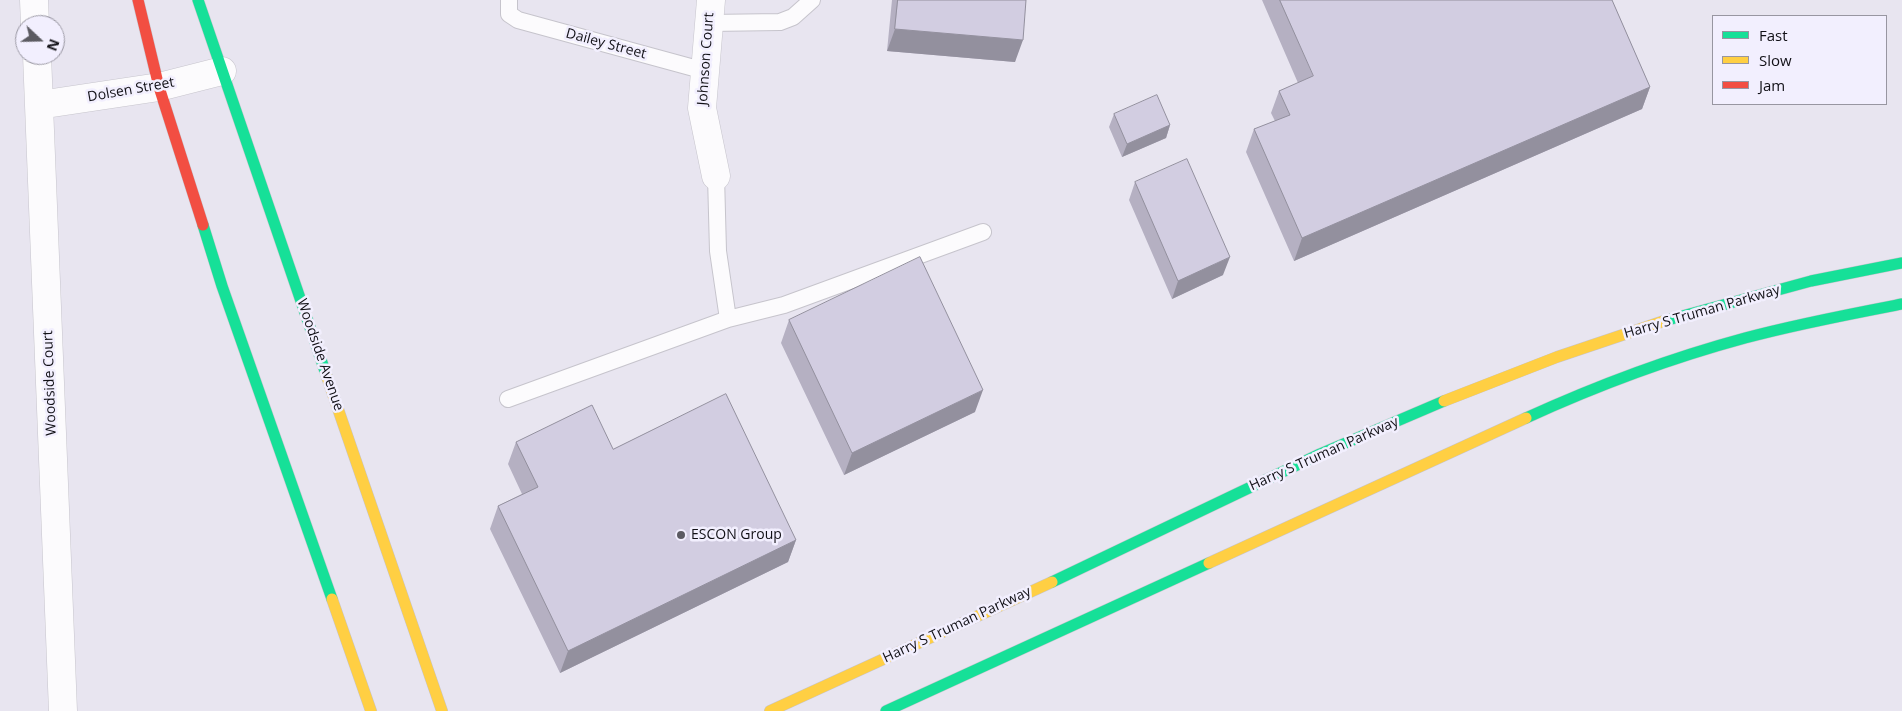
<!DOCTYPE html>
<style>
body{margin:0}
#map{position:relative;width:1902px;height:711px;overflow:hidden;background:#e8e5f0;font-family:"Open Sans",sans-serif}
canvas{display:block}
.legend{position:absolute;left:1712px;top:15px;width:175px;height:90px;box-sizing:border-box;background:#f2effe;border:1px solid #9896a1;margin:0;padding:6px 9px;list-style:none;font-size:15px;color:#111016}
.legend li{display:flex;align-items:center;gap:10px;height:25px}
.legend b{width:25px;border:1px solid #9896a1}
.north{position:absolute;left:15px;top:15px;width:50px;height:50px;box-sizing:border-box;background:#f2effe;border:1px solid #9896a1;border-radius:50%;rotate:111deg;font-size:14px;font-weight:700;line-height:20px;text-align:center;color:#111016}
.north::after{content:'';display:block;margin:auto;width:18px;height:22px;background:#5c5b62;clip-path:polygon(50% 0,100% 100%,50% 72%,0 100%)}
</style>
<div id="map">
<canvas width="1902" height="711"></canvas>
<ul class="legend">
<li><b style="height:6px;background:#16e098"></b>Fast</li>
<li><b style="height:6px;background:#ffcf43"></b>Slow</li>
<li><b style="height:6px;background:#f24e42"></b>Jam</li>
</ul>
<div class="north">N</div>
</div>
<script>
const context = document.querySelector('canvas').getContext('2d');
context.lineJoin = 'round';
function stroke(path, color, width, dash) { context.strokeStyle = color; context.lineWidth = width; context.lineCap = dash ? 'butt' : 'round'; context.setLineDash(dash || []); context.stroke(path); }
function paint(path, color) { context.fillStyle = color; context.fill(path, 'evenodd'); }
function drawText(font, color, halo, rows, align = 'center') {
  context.font = font + ' "Open Sans",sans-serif'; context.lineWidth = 5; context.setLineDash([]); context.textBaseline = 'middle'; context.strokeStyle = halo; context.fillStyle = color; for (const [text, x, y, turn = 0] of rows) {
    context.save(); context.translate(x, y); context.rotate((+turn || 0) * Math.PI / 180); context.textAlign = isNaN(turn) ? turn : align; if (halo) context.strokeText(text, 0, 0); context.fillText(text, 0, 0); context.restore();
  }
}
const lane = new Path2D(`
 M 509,0 L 509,14 L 518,20 L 705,71
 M 709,23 L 780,22 L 793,17 L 812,0
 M 728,319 L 784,305 L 983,232
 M 508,399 L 728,319 L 718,251 L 716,176`);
const street = new Path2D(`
 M 34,0 L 35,25
 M 711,0 L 702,108 L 716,176
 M 37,55 L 63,711
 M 39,105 L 159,87 L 222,71`);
const fast = new Path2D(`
 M 198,0 L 327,377
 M 203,225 L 222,286 L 332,599
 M 1664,321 L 1811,281 L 1902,263
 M 1526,418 C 1596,386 1671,358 1745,338 C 1797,324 1850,314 1902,304
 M 1052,582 L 1320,454 L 1444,401
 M 886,711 L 1209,563`);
const slow = new Path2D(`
 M 327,377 L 442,711
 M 1444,401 L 1557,357 L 1664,321
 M 1209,563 L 1526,418
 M 332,599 L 371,711
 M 770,711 L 1052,582`);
const jam = new Path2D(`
 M 138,0 L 159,87 L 203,225`);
stroke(lane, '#c6c4cc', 18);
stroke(street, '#c6c4cc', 29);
stroke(fast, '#c6c4cc', 12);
stroke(slow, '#c6c4cc', 12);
stroke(jam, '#c6c4cc', 12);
stroke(lane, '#fcfbfd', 16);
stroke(street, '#fcfbfd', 28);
stroke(fast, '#16e098', 11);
stroke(slow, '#ffcf43', 11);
stroke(jam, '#f24e42', 11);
paint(new Path2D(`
 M 892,0 L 1026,0 L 1015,62 L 887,51 Z
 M 1262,0 L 1612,0 L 1650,87 L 1642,109 L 1294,261 L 1246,152 L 1254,129 L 1275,121 L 1271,113 L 1279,91 L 1298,83 Z
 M 1114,114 L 1170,125 L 1166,138 L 1122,157 L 1109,127 Z
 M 1135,182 L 1223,275 L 1172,299 L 1129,200 Z
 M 789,320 L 975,412 L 844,475 L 781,343 Z
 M 516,442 L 613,449 L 796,540 L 788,562 L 560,673 L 490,529 L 498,506 L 522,494 L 508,464 Z`), '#b5b0c2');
paint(new Path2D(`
 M 895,29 L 1023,40 L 1015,62 L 887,51 Z
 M 1650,87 L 1642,109 L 1294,261 L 1302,238 Z
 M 1170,125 L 1166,138 L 1122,157 L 1127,144 Z
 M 1230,257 L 1223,275 L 1172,299 L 1178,281 Z
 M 983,390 L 975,412 L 844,475 L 852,453 Z
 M 796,540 L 788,562 L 560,673 L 568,651 Z`), '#93909e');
const building = new Path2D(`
 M 898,0 L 1026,0 L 1023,40 L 895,29 Z
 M 1280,0 L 1612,0 L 1650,87 L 1302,238 L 1254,129 L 1290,115 L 1279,91 L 1313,76 Z
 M 1157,95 L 1170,125 L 1127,144 L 1114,114 Z
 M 1187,159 L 1230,257 L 1178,281 L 1135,182 Z
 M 920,257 L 983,390 L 852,453 L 789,320 Z
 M 726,394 L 796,540 L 568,651 L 498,506 L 538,487 L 516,442 L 592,405 L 613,449 Z`);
paint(building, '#d2cde1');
stroke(building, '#93909e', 1);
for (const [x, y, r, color] of [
 [681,535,5,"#5c5b62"]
]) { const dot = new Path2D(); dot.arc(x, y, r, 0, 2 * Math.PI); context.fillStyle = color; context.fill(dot); stroke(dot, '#f2effe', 2); }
drawText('14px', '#111016', '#f2effe', [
 ["Dailey Street",606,44,15],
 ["Johnson Court",706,59,-86],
 ["Dolsen Street",131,90,-10],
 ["Harry S Truman Parkway",1702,312,-16],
 ["Woodside Avenue",320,355,71],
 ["Woodside Court",50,383,-92],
 ["Harry S Truman Parkway",1324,454,-24],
 ["Harry S Truman Parkway",957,625,-25]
]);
drawText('14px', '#111016', '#f2effe', [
 ["ESCON Group",691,535]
], 'left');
</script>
